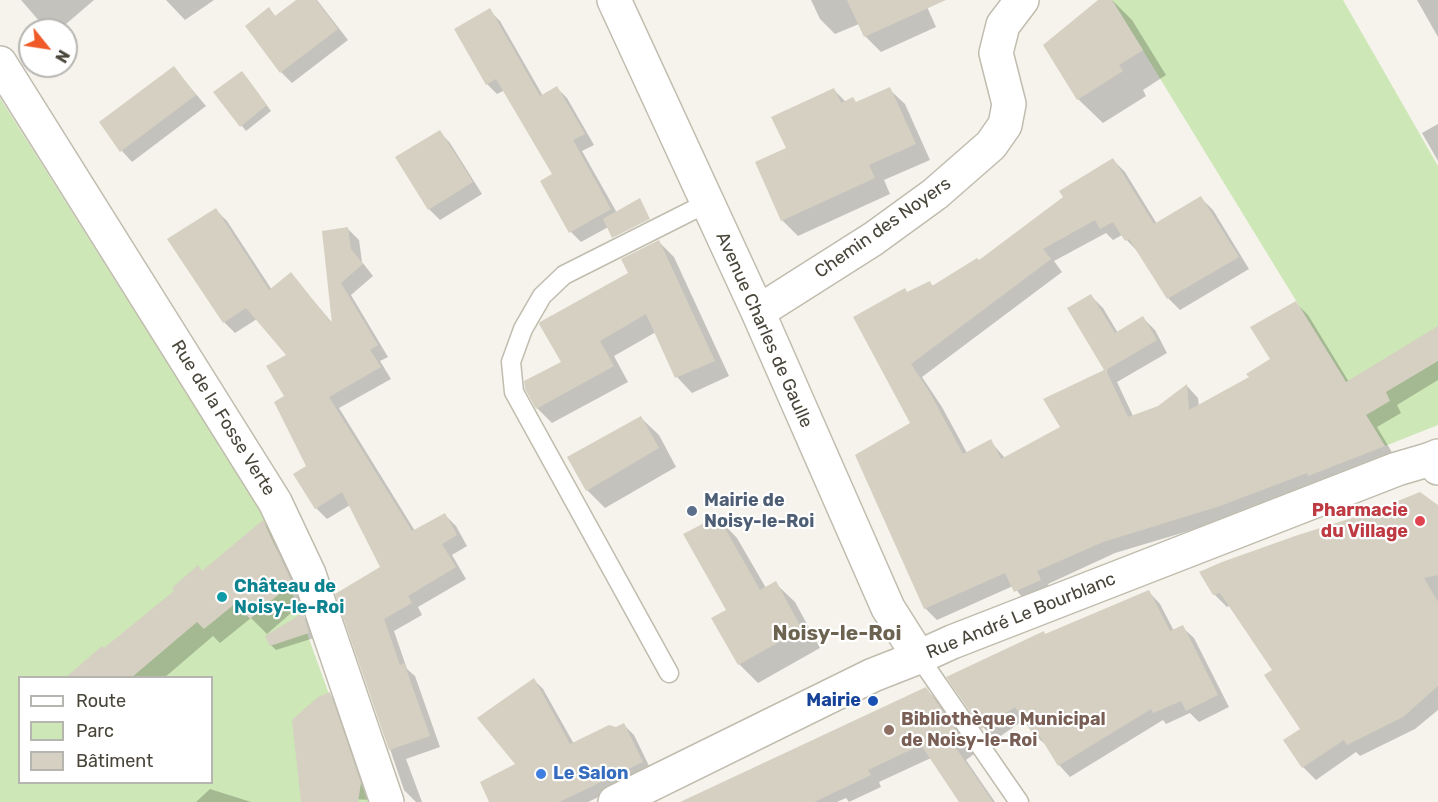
<!DOCTYPE html>
<meta charset="utf-8">
<style>
body{margin:0}
#map{position:relative;width:1438px;height:802px;overflow:hidden;background:#f5f3ec;font-family:Rubik,sans-serif}
canvas{display:block}
.legend{position:absolute;left:18px;top:676px;width:195px;height:108px;box-sizing:border-box;background:#fff;border:2px solid #b6b5b0;margin:0;padding:8px 10px;list-style:none;font-size:18px;color:#49453a}
.legend li{display:flex;align-items:center;gap:12px;height:30px}
.legend b{width:30px;border:2px solid #b6b5b0}
.north{position:absolute;left:18px;top:18px;width:60px;height:60px;box-sizing:border-box;background:#fff;border:2px solid #b6b5b0;border-radius:50%;rotate:120deg;font-size:16px;font-weight:700;line-height:24px;text-align:center;color:#49453a}
.north::after{content:'';display:block;margin:auto;width:21px;height:27px;background:#f05a28;clip-path:polygon(50% 0,100% 100%,50% 72%,0 100%)}
</style>
<div id="map">
<canvas width="1438" height="802"></canvas>
<ul class="legend">
<li><b style="height:8px;background:#fff"></b>Route</li>
<li><b style="height:16px;background:#cde7b7"></b>Parc</li>
<li><b style="height:16px;background:#d6d0c2"></b>Bâtiment</li>
</ul>
<div class="north">N</div>
</div>
<script>
const context = document.querySelector('canvas').getContext('2d');
context.lineJoin = 'round';
function paint(path, color) { context.fillStyle = color; context.fill(path, 'evenodd'); }
function stroke(path, color, width, dash) { context.strokeStyle = color; context.lineWidth = width; context.lineCap = dash ? 'butt' : 'round'; context.setLineDash(dash || []); context.stroke(path); }
function drawText(font, color, halo, rows, align = 'center') {
  context.font = font + ' Rubik,sans-serif'; context.lineWidth = 4.5; context.setLineDash([]); context.textBaseline = 'middle'; context.strokeStyle = halo; context.fillStyle = color; for (const [text, x, y, turn = 0] of rows) {
    context.save(); context.translate(x, y); context.rotate((+turn || 0) * Math.PI / 180); context.textAlign = isNaN(turn) ? turn : align; if (halo) context.strokeText(text, 0, 0); context.fillText(text, 0, 0); context.restore();
  }
}
paint(new Path2D(`
 M 1112,0 L 1343,0 L 1438,166 L 1438,425 L 1385,446 Z
 M 0,98 L 266,520 L 368,802 L 0,802 ZM 20,678 L 212,678 L 212,782 L 20,782 Z`), '#cde7b7');
paint(new Path2D(`
 M 21,0 L 94,0 L 59,30 L 47,30 Z
 M 166,0 L 214,0 L 185,20 Z
 M 299,0 L 317,0 L 348,40 L 292,83 L 281,72 L 247,26 L 269,9 L 276,17 Z
 M 811,0 L 924,0 L 936,27 L 881,52 L 865,36 L 859,24 L 835,34 L 820,19 Z
 M 1101,0 L 1112,0 L 1132,20 L 1166,75 L 1143,90 L 1146,96 L 1103,123 L 1078,99 Z
 M 1417,0 L 1438,0 L 1438,37 Z
 M 489,10 L 500,21 L 543,96 L 557,88 L 567,98 L 594,145 L 582,151 L 621,220 L 581,242 L 571,232 L 554,174 L 505,90 L 497,94 L 487,84 Z
 M 174,68 L 206,106 L 132,162 L 122,151 L 101,123 Z
 M 247,78 L 271,111 L 246,131 L 215,92 Z
 M 889,89 L 905,104 L 930,160 L 884,180 L 890,194 L 798,236 L 782,220 L 788,149 L 834,90 L 846,102 L 857,103 Z
 M 1438,124 L 1438,161 L 1422,133 Z
 M 440,132 L 450,143 L 482,194 L 440,220 L 429,209 L 397,158 Z
 M 1113,160 L 1125,172 L 1157,224 L 1201,198 L 1213,210 L 1249,269 L 1180,310 L 1168,298 L 1138,252 L 1122,235 L 1113,240 L 1106,233 L 1054,261 L 1062,272 L 922,377 L 942,407 L 967,453 L 990,441 L 1005,458 L 1062,427 L 1045,400 L 1107,371 L 1069,309 L 1091,296 L 1103,308 L 1118,333 L 1143,318 L 1155,330 L 1167,353 L 1117,382 L 1133,416 L 1159,407 L 1187,386 L 1198,398 L 1199,407 L 1251,378 L 1272,359 L 1296,303 L 1308,315 L 1349,382 L 1438,327 L 1438,380 L 1397,405 L 1401,413 L 1377,427 L 1396,459 L 1232,518 L 1115,553 L 1048,584 L 1052,592 L 1027,603 L 1013,586 L 937,620 L 925,608 L 913,424 L 908,293 L 930,283 L 934,287 L 979,262 Z
 M 216,210 L 227,221 L 272,290 L 291,274 L 334,325 L 348,229 L 359,240 L 362,262 L 373,276 L 351,295 L 388,357 L 380,361 L 391,379 L 339,408 L 415,531 L 445,515 L 456,526 L 467,546 L 452,555 L 466,579 L 418,607 L 422,615 L 394,631 L 407,669 L 415,676 L 440,747 L 406,759 L 422,802 L 416,802 L 404,790 L 337,594 L 382,567 L 350,505 L 327,519 L 316,508 L 295,475 L 308,466 L 286,397 L 288,355 L 257,319 L 235,333 L 224,322 Z
 M 659,242 L 674,257 L 729,376 L 692,393 L 677,377 L 656,332 L 614,356 L 628,382 L 552,423 L 537,408 L 563,362 L 630,274 Z
 M 641,418 L 659,435 L 676,467 L 605,508 L 587,490 Z
 M 1438,507 L 1438,710 L 1415,729 L 1360,756 L 1356,752 L 1316,780 L 1303,767 L 1285,740 L 1302,729 L 1274,670 L 1231,605 L 1227,607 L 1214,594 Z
 M 718,518 L 737,538 L 766,588 L 775,583 L 795,602 L 820,648 L 758,683 L 739,664 L 728,610 Z
 M 263,522 L 278,537 L 307,599 L 267,634 L 251,618 L 220,643 L 213,636 L 164,678 L 77,678 L 105,650 L 203,572 Z
 M 1149,592 L 1160,604 L 1174,631 L 1182,627 L 1194,638 L 1229,707 L 1199,722 L 1190,713 L 1166,724 L 1163,720 L 1070,777 L 1059,765 L 1048,747 L 1036,736 L 1025,719 L 995,740 L 984,728 L 949,678 Z
 M 302,615 L 307,620 L 314,638 L 276,650 L 271,645 Z
 M 534,680 L 543,689 L 574,744 L 624,725 L 634,735 L 652,772 L 588,802 L 491,802 L 517,765 Z
 M 926,689 L 937,700 L 974,754 L 966,760 L 995,802 L 961,802 L 931,758 L 879,782 L 881,787 L 849,802 L 846,798 L 837,802 L 709,802 Z
 M 329,694 L 340,705 L 372,800 L 329,798 Z
 M 210,789 L 251,802 L 196,802 Z`), '#0003');
paint(new Path2D(`
 M 296,0 L 316,0 L 338,29 L 280,73 L 245,26 L 269,7 L 275,16 Z
 M 847,0 L 946,0 L 864,37 Z
 M 1098,0 L 1112,0 L 1143,50 L 1119,65 L 1123,71 L 1077,100 L 1043,45 Z
 M 490,8 L 540,96 L 557,86 L 585,134 L 573,140 L 611,209 L 569,233 L 540,181 L 552,174 L 496,79 L 486,85 L 454,29 Z
 M 174,66 L 196,95 L 120,152 L 99,122 Z
 M 242,71 L 267,105 L 240,127 L 213,92 Z
 M 890,87 L 916,144 L 869,165 L 875,178 L 781,221 L 755,162 L 786,148 L 771,117 L 834,88 L 841,103 L 853,97 L 856,102 Z
 M 440,130 L 473,182 L 428,210 L 395,157 Z
 M 1113,158 L 1154,224 L 1201,196 L 1239,257 L 1167,299 L 1129,239 L 1125,241 L 1113,222 L 1100,229 L 1095,220 L 1043,249 L 1051,259 L 911,364 L 930,393 L 963,454 L 991,439 L 1001,459 L 1060,427 L 1043,399 L 1104,370 L 1067,308 L 1091,294 L 1115,333 L 1143,316 L 1157,340 L 1106,370 L 1128,417 L 1158,406 L 1187,384 L 1189,410 L 1249,377 L 1246,374 L 1270,359 L 1250,327 L 1296,301 L 1346,382 L 1438,326 L 1438,361 L 1386,392 L 1390,401 L 1366,415 L 1385,446 L 1308,476 L 1307,473 L 1220,506 L 1103,542 L 1037,571 L 1041,580 L 1014,592 L 1005,573 L 924,609 L 855,455 L 910,423 L 853,317 L 905,288 L 907,292 L 930,281 L 932,286 L 977,258 L 979,260 L 1063,197 L 1059,191 Z
 M 640,198 L 650,219 L 612,238 L 603,219 Z
 M 216,208 L 269,290 L 291,272 L 332,324 L 322,231 L 348,227 L 351,249 L 363,264 L 341,283 L 378,345 L 370,350 L 381,367 L 329,397 L 412,531 L 445,513 L 457,535 L 442,544 L 456,567 L 408,596 L 412,603 L 384,619 L 400,665 L 404,663 L 430,736 L 389,750 L 335,594 L 380,567 L 342,492 L 315,509 L 293,474 L 306,466 L 274,402 L 284,396 L 266,366 L 286,355 L 246,308 L 223,323 L 167,239 Z
 M 659,240 L 715,361 L 675,378 L 646,314 L 600,341 L 614,366 L 536,409 L 525,389 L 524,381 L 561,362 L 539,324 L 540,322 L 628,273 L 621,259 Z
 M 641,416 L 659,448 L 586,491 L 567,457 Z
 M 1420,492 L 1438,505 L 1438,575 L 1424,578 L 1438,602 L 1438,686 L 1403,717 L 1347,745 L 1344,740 L 1302,768 L 1283,740 L 1300,729 L 1264,675 L 1272,670 L 1220,593 L 1213,595 L 1199,572 L 1222,562 L 1298,535 L 1396,504 L 1395,502 Z
 M 718,516 L 760,590 L 776,581 L 802,629 L 738,665 L 711,618 L 726,610 L 683,534 Z
 M 263,520 L 292,583 L 250,619 L 236,603 L 204,629 L 197,622 L 131,678 L 65,678 L 102,646 L 104,648 L 174,591 L 172,588 L 198,565 L 202,571 Z
 M 1149,590 L 1170,631 L 1183,625 L 1218,695 L 1186,711 L 1181,701 L 1153,713 L 1151,709 L 1058,766 L 1039,735 L 1035,737 L 1015,707 L 982,729 L 946,677 L 1044,631 L 1045,634 Z
 M 303,613 L 309,633 L 270,646 L 265,636 Z
 M 534,678 L 570,744 L 609,725 L 616,727 L 624,723 L 643,762 L 559,802 L 489,802 L 480,782 L 515,764 L 477,718 Z
 M 926,687 L 964,742 L 956,748 L 993,802 L 959,802 L 921,745 L 868,770 L 871,775 L 814,802 L 680,802 Z
 M 330,692 L 361,783 L 358,802 L 301,802 L 292,720 L 318,697 Z`), '#d6d0c2');
const service = new Path2D(`
 M 919,657 L 1019,802
 M 669,673 L 514,392 L 511,362 L 523,329 L 542,296 L 564,275 L 707,203`);
const minor = new Path2D(`
 M 614,0 L 758,312 L 888,608 L 919,657 L 952,642 L 1397,469 L 1431,459 L 1438,468
 M 0,63 L 275,502 L 309,574 L 387,802
 M 758,312 L 873,239 L 935,194 L 991,145 L 1005,125 L 1009,104 L 996,53 L 1003,25 L 1022,0`);
const tertiary = new Path2D(`
 M 1431,459 L 1438,456
 M 615,802 L 873,675 L 919,657`);
stroke(service, '#c0bcae', 21);
stroke(minor, '#c0bcae', 36);
stroke(tertiary, '#c0bcae', 36);
stroke(service, '#fff', 18);
stroke(minor, '#fff', 33);
stroke(tertiary, '#fff', 33);
for (const [x, y, r, color] of [
 [692,511,6,"#5c6f8a"],
 [1420,521,6,"#e0444e"],
 [222,597,6,"#0f9aa8"],
 [873,701,6,"#1a4fb4"],
 [889,730,6,"#8d6e63"],
 [541,774,6,"#3f7fe0"]
]) { const dot = new Path2D(); dot.arc(x, y, r, 0, 2 * Math.PI); context.fillStyle = color; context.fill(dot); stroke(dot, '#fff', 2); }
drawText('18px', '#49453a', '#fff', [
 ["Chemin des Noyers",883,228,-35],
 ["Avenue Charles de Gaulle",764,330,66],
 ["Rue de la Fosse Verte",223,418,58],
 ["Rue André Le Bourblanc",1021,616,-22]
]);
drawText('bold 18px', '#4e5e75', '#fff', [
 ["Mairie de",704,501],
 ["Noisy-le-Roi",704,522]
], 'left');
drawText('bold 18px', '#be3a42', '#fff', [
 ["Pharmacie",1408,511],
 ["du Village",1408,532]
], 'right');
drawText('bold 18px', '#0d838f', '#fff', [
 ["Château de",234,587],
 ["Noisy-le-Roi",234,608]
], 'left');
drawText('bold 18px', '#164399', '#fff', [
 ["Mairie",861,701]
], 'right');
drawText('bold 18px', '#785e54', '#fff', [
 ["Bibliothèque Municipal",901,720],
 ["de Noisy-le-Roi",901,741]
], 'left');
drawText('bold 18px', '#366cbe', '#fff', [
 ["Le Salon",553,774]
], 'left');
drawText('bold 21px', '#6c6451', '#fff', [
 ["Noisy-le-Roi",837,634]
]);
</script>
